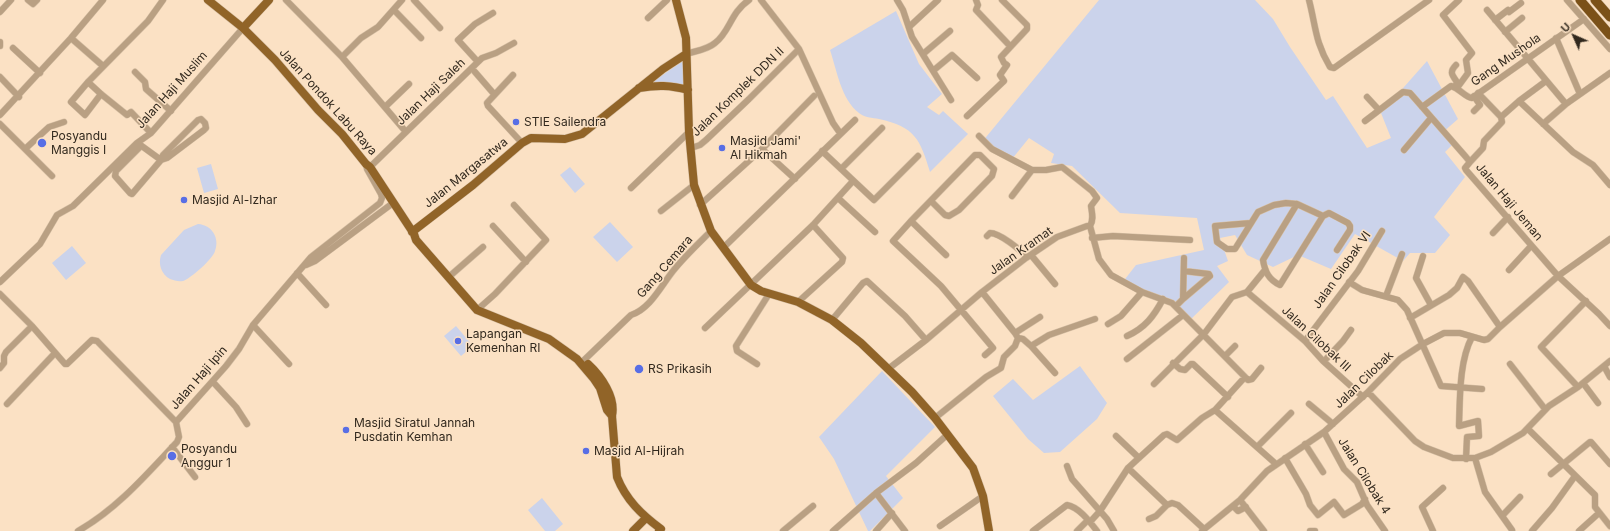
<!DOCTYPE html>
<style>
body{margin:0}
#map{position:relative;width:1610px;height:531px;overflow:hidden;background:#fbe1c4;font-family:Inter,sans-serif}
canvas{display:block}
.north{position:absolute;left:1554px;top:16px;width:40px;height:40px;-webkit-text-stroke:3px #fbe1c4;paint-order:stroke;rotate:315deg;font-size:11px;font-weight:700;line-height:16px;text-align:center;color:#32291e}
.north::after{content:'';display:block;margin:auto;width:14px;height:18px;background:#32291e;clip-path:polygon(50% 0,100% 100%,50% 72%,0 100%)}
</style>
<div id="map">
<canvas width="1610" height="531"></canvas>
<div class="north">U</div>
</div>
<script>
const context = document.querySelector('canvas').getContext('2d');
context.lineJoin = 'round';
function paint(path, color) { context.fillStyle = color; context.fill(path, 'evenodd'); }
function stroke(path, color, width, dash) { context.strokeStyle = color; context.lineWidth = width; context.lineCap = dash ? 'butt' : 'round'; context.setLineDash(dash || []); context.stroke(path); }
function drawText(font, color, halo, rows, align = 'center') {
  context.font = font + ' Inter,sans-serif'; context.lineWidth = 3; context.setLineDash([]); context.textBaseline = 'middle'; context.strokeStyle = halo; context.fillStyle = color; for (const [text, x, y, turn = 0] of rows) {
    context.save(); context.translate(x, y); context.rotate((+turn || 0) * Math.PI / 180); context.textAlign = isNaN(turn) ? turn : align; if (halo) context.strokeText(text, 0, 0); context.fillText(text, 0, 0); context.restore();
  }
}
paint(new Path2D(`
 M 1099,0 L 1255,0 L 1273,19 L 1290,47 L 1326,100 L 1333,96 L 1367,148 L 1391,138 L 1381,113 L 1427,61 L 1458,119 L 1442,133 L 1452,145 L 1445,152 L 1465,177 L 1434,217 L 1450,235 L 1435,253 L 1410,253 L 1403,261 L 1355,234 L 1331,269 L 1298,255 L 1273,267 L 1247,255 L 1235,235 L 1220,238 L 1228,261 L 1217,266 L 1229,282 L 1188,322 L 1168,302 L 1122,283 L 1136,265 L 1204,250 L 1197,218 L 1120,213 L 1072,166 L 1051,163 L 1054,154 L 1029,138 L 1012,159 L 982,142 Z
 M 896,11 L 919,64 L 942,94 L 927,107 L 939,115 L 943,111 L 968,134 L 930,172 C 920,139 915,127 879,119 C 873,118 863,117 859,113 C 841,99 837,71 830,50 Z
 M 683,61 L 684,85 L 666,82 L 651,83 Z
 M 211,164 L 218,189 L 204,193 L 197,168 Z
 M 570,167 L 585,184 L 575,193 L 560,175 Z
 M 610,222 L 633,247 L 617,262 L 593,237 Z
 M 198,224 C 212,225 220,238 215,251 C 213,259 190,279 183,281 C 178,282 174,280 170,279 C 161,274 158,264 161,255 L 184,230 Z
 M 72,246 L 86,263 L 66,280 L 52,263 Z
 M 456,326 L 473,346 L 461,356 L 444,336 Z
 M 1080,366 L 1107,403 L 1097,419 L 1060,452 L 1044,453 L 1028,439 L 993,396 L 1013,379 L 1033,400 Z
 M 882,371 L 935,427 L 886,476 L 903,498 L 870,531 L 868,531 L 834,459 L 819,437 Z
 M 542,498 L 563,524 L 555,531 L 545,531 L 528,510 Z`), '#cbd3eb');
const minor = new Path2D(`
 M 28,0 L 33,4 L 37,0
 M 286,0 L 342,57 L 406,132
 M 414,0 L 440,28
 M 761,0 L 799,49 L 833,123 L 840,133
 M 897,0 L 903,10 L 912,37 L 951,100
 M 976,0 L 978,5 L 976,10 L 1010,46
 M 1309,0 C 1316,27 1315,42 1330,67 L 1334,68 L 1429,0
 M 1567,0 L 1610,49
 M 394,10 L 421,38
 M 1487,10 L 1566,104
 M 0,12 L 11,0
 M 648,18 L 667,0
 M 1495,20 L 1508,10 L 1509,12 L 1521,3
 M 909,27 L 938,0
 M 1505,32 L 1522,18
 M 71,38 L 103,66
 M 1556,38 L 1580,94
 M 0,42 L 0,46
 M 13,48 L 40,73
 M 686,54 C 695,51 707,50 715,43 C 730,32 730,13 749,0
 M 923,54 L 950,31
 M 342,57 L 361,38 L 378,27 L 402,0
 M 478,62 L 458,40 L 475,24 L 493,13
 M 934,70 L 952,55 L 977,78
 M 135,72 L 145,82 L 146,89 L 171,111
 M 475,72 L 494,94
 M 513,75 L 487,103 L 488,106 L 522,143
 M 0,77 L 19,97
 M 88,82 L 148,21 L 163,0
 M 1455,87 L 1457,82 C 1452,75 1449,72 1456,65
 M 1457,88 L 1468,73 L 1466,60 L 1472,53 L 1443,15 L 1459,0
 M 101,94 L 85,115 L 71,102 L 88,82 L 101,94 L 127,115 L 131,112 L 151,133
 M 1367,97 L 1379,110
 M 1519,101 L 1573,152 L 1593,165 L 1610,185
 M 385,107 L 409,84
 M 1422,107 L 1451,86 C 1459,88 1465,97 1472,98 L 1584,19
 M 1474,111 L 1480,105 L 1474,96
 M 0,115 L 71,38 L 103,0
 M 967,116 L 1004,81 L 1000,75 L 1007,65 L 1004,63 L 1001,57 L 1027,29 L 1027,25 L 1002,0
 M 1501,117 L 1519,101 L 1546,81
 M 1365,121 L 1403,92 L 1410,93 L 1466,157 L 1470,162 L 1465,168 L 1466,170 L 1558,276 L 1599,314 L 1610,326
 M 0,124 L 52,176
 M 1543,124 L 1566,104 L 1610,73
 M 979,136 L 992,149 L 1032,170 L 1046,170 L 1062,167 L 1092,191 L 1097,198 L 1091,206 C 1092,213 1094,220 1090,226
 M 139,144 L 161,160
 M 141,146 L 116,171 L 115,176 L 130,193 L 132,194 L 161,160 L 163,155 L 198,120 L 201,119 L 205,123 L 206,128 L 204,130 L 167,158 L 161,160
 M 691,148 L 700,145 L 706,140 L 749,99 L 799,49
 M 25,149 L 49,127 L 64,122
 M 762,149 L 795,179
 M 1404,150 L 1431,118
 M 822,151 L 874,200 L 918,156
 M 1470,162 L 1483,148 L 1484,141 L 1502,122 L 1501,117 L 1478,93
 M 370,167 L 482,58 L 496,53 L 514,43
 M 841,169 L 882,128
 M 631,188 L 689,132
 M 1012,196 L 1032,170
 M 838,198 L 875,232
 M 931,201 L 945,215 L 949,216 L 959,210 L 992,176 L 994,169 L 980,155 L 975,155 L 911,221 L 893,241 L 941,286 L 993,348 L 985,355
 M 1297,204 L 1263,260 C 1265,272 1269,280 1280,285 L 1323,216 L 1329,213 L 1348,223 L 1350,226 L 1350,230 L 1337,250
 M 700,205 L 762,149 L 814,96
 M 661,211 L 694,185
 M 911,221 L 946,255
 M 1251,223 L 1215,226 L 1217,242 L 1227,249 L 1235,249 L 1258,212 L 1274,205 L 1286,203 L 1297,204 L 1323,216
 M 493,226 L 526,262
 M 1493,233 L 1508,217
 M 987,236 L 990,233 C 999,233 1021,249 1026,258
 M 1092,238 L 1113,236 L 1190,240
 M 723,248 L 855,120
 M 1031,255 L 1055,284
 M 1423,256 L 1416,278 L 1431,305
 M 306,265 L 315,261 L 393,203
 M 1509,270 L 1531,246
 M 297,273 L 326,305
 M 451,275 L 483,247
 M 0,282 L 40,244 L 57,215 L 73,206 L 137,143 L 151,133 L 243,28
 M 1349,282 L 1362,290 L 1398,300 L 1407,310 L 1441,386 L 1482,389
 M 1247,292 L 1305,341 L 1323,361 L 1363,397
 M 1247,292 L 1265,270
 M 0,294 L 32,326 L 65,364 L 67,364 L 92,340 L 97,341 L 176,422
 M 1386,296 L 1402,254
 M 1183,299 L 1210,276 L 1209,274 L 1184,271
 M 798,302 L 842,262 L 843,258 L 813,225
 M 1176,306 L 1183,299 L 1184,258
 M 477,310 L 495,294 L 546,240 L 514,205
 M 1410,318 L 1449,295 L 1457,288 L 1463,277 L 1468,281 L 1500,327
 M 832,320 L 863,283 L 867,281 L 905,316 L 926,340
 M 1108,324 L 1121,316 L 1142,292
 M 253,325 L 289,364
 M 705,328 L 813,225 L 853,181
 M 1015,333 L 1040,317
 M 1127,336 C 1145,328 1154,316 1163,299
 M 1018,338 L 1023,339 L 1031,346 L 1049,335 L 1095,319
 M 1305,341 L 1358,271 L 1382,231
 M 1031,346 L 1055,373
 M 1225,356 L 1235,346
 M 1327,358 L 1343,341 L 1351,330
 M 1127,359 L 1183,315
 M 581,363 L 631,315 C 650,309 661,286 673,271 C 684,257 698,244 711,231
 M 1173,363 L 1180,369 L 1185,370 L 1191,364 L 1193,364 L 1228,397
 M 757,364 L 737,351 L 736,346 L 769,294
 M 1510,364 L 1545,409
 M 1604,366 L 1610,377
 M 0,368 L 4,363 L 4,356 L 6,352 L 32,326
 M 888,369 L 926,340 L 982,292 L 1026,258 L 1057,237 L 1087,226 L 1090,226 L 1099,259 L 1111,275 L 1142,292 L 1172,303 L 1248,380 L 1252,379 L 1261,368
 M 213,382 L 236,407 L 247,424
 M 1583,383 L 1598,403
 M 1154,384 L 1204,334 L 1232,297 L 1247,292
 M 1578,387 L 1541,347 L 1586,301
 M 1368,392 L 1415,441 L 1424,447 L 1453,458 L 1475,458 L 1491,452 L 1523,433 L 1549,406 L 1578,387 L 1610,361
 M 7,404 L 55,353
 M 1309,404 L 1333,424
 M 1215,410 L 1276,464
 M 935,418 L 986,377 L 1001,368 L 1004,357 L 1015,346 L 1018,338 L 1015,333 L 982,292
 M 176,422 L 226,366 L 239,349 L 253,325 L 311,257 L 380,203 L 382,198 L 381,194 L 367,169 L 366,164
 M 1528,429 L 1595,495 L 1595,507 L 1610,526
 M 1324,432 L 1344,469 L 1357,482 L 1367,505 L 1385,531
 M 1116,436 L 1139,458
 M 1305,444 L 1323,472
 M 172,447 L 195,477
 M 1257,447 L 1291,413
 M 1285,458 L 1306,494 L 1310,505 L 1318,515 L 1334,502 L 1344,515 L 1362,504 L 1365,499
 M 1475,458 L 1485,492 L 1512,530
 M 1466,459 L 1467,437 L 1479,436 L 1478,421 L 1459,426 C 1460,399 1459,361 1472,337
 M 1067,466 L 1072,479 L 1107,519 L 1114,531
 M 1128,468 L 1167,505
 M 1551,474 L 1590,442 L 1591,442 L 1610,464
 M 876,493 L 905,531
 M 1240,500 L 1264,531
 M 1233,506 L 1238,511 L 1246,507
 M 1502,516 L 1520,497
 M 1149,519 L 1156,516 L 1167,505 L 1172,503 L 1178,505 L 1204,529
 M 1090,522 L 1100,511 L 1128,468 L 1164,435 L 1167,434 L 1177,440 L 1202,418 L 1215,410 L 1245,377
 M 940,526 L 983,496
 M 78,531 C 117,509 147,474 177,442 L 179,437 L 176,422
 M 783,531 L 813,506
 M 833,531 L 876,493 L 916,463 L 948,434
 M 876,531 L 892,513
 M 1033,531 L 1067,505 C 1079,507 1090,522 1097,531
 M 1077,531 L 1088,520
 M 1202,531 L 1240,500 L 1267,471 L 1324,432 L 1368,392 L 1400,359 L 1423,344 L 1444,333 L 1460,333 L 1484,340 L 1488,339 L 1500,327 L 1558,276 L 1610,239
 M 1310,531 L 1315,531
 M 1433,531 L 1422,507 L 1443,488
 M 1532,531 L 1552,508 L 1575,476
 M 1579,531 L 1599,513`);
const major = new Path2D(`
 M 208,0 L 243,28 L 275,60 L 318,110 L 342,134 L 366,164 L 370,167 L 414,234 L 416,240 L 477,310 L 549,339 L 577,359 L 594,379 L 600,388 L 607,410 L 612,416
 M 676,0 L 686,38 L 689,132 L 694,185 L 711,231 L 751,285 L 761,291 L 798,302 L 832,320 L 861,343 L 912,392 L 935,418 L 973,468 L 983,496 L 989,531
 M 243,28 L 269,0
 M 639,88 C 657,85 670,85 688,90
 M 412,232 L 473,185 L 522,143 L 531,138 L 565,139 L 582,134 L 663,69 L 686,54
 M 588,364 C 601,376 616,397 612,416 L 617,477 C 626,500 642,515 661,529 L 659,531
 M 633,531 L 646,518`);
const highway = new Path2D(`
 M 1580,0 L 1610,35
 M 1595,0 L 1610,17`);
stroke(minor, '#d7c0a6', 7);
stroke(major, '#d7c0a6', 9);
stroke(highway, '#d7c0a6', 10);
stroke(minor, '#b9a083', 6);
stroke(major, '#916428', 8);
stroke(highway, '#7b5118', 9);
for (const [x, y, r, color] of [
 [516,122,4,"#586ee5"],
 [42,143,5,"#586ee5"],
 [722,148,4,"#586ee5"],
 [184,200,4,"#586ee5"],
 [458,341,4,"#586ee5"],
 [639,369,5,"#586ee5"],
 [346,430,4,"#586ee5"],
 [586,451,4,"#586ee5"],
 [172,456,5,"#586ee5"]
]) { const dot = new Path2D(); dot.arc(x, y, r, 0, 2 * Math.PI); context.fillStyle = color; context.fill(dot); stroke(dot, '#fbe1c4', 1.5); }
drawText('12px', '#32291e', '#fbe1c4', [
 ["Gang Mushola",1506,60,-35],
 ["Jalan Haji Muslim",172,90,-48],
 ["Jalan Haji Saleh",431,92,-44],
 ["Jalan Komplek DDN II",738,92,-44],
 ["Jalan Pondok Labu Raya",328,102,48],
 ["Jalan Margasatwa",466,173,-39],
 ["Jalan Haji Jeman",1509,202,50],
 ["Jalan Kramat",1021,251,-35],
 ["Gang Cemara",665,267,-49],
 ["Jalan Cilobak VI",1342,270,-55],
 ["Jalan Cilobak III",1316,339,43],
 ["Jalan Haji Ipin",199,378,-49],
 ["Jalan Cilobak",1364,380,-44],
 ["Jalan Cilobak 4",1364,476,58]
]);
drawText('12px', '#32291e', '#fbe1c4', [
 ["STIE Sailendra",524,122],
 ["Posyandu",51,136],
 ["Manggis I",51,150],
 ["Masjid Jami'",730,141],
 ["Al Hikmah",730,155],
 ["Masjid Al-Izhar",192,200],
 ["Lapangan",466,334],
 ["Kemenhan RI",466,348],
 ["RS Prikasih",648,369],
 ["Masjid Siratul Jannah",354,423],
 ["Pusdatin Kemhan",354,437],
 ["Posyandu",181,449],
 ["Anggur 1",181,463],
 ["Masjid Al-Hijrah",594,451]
], 'left');
</script>
